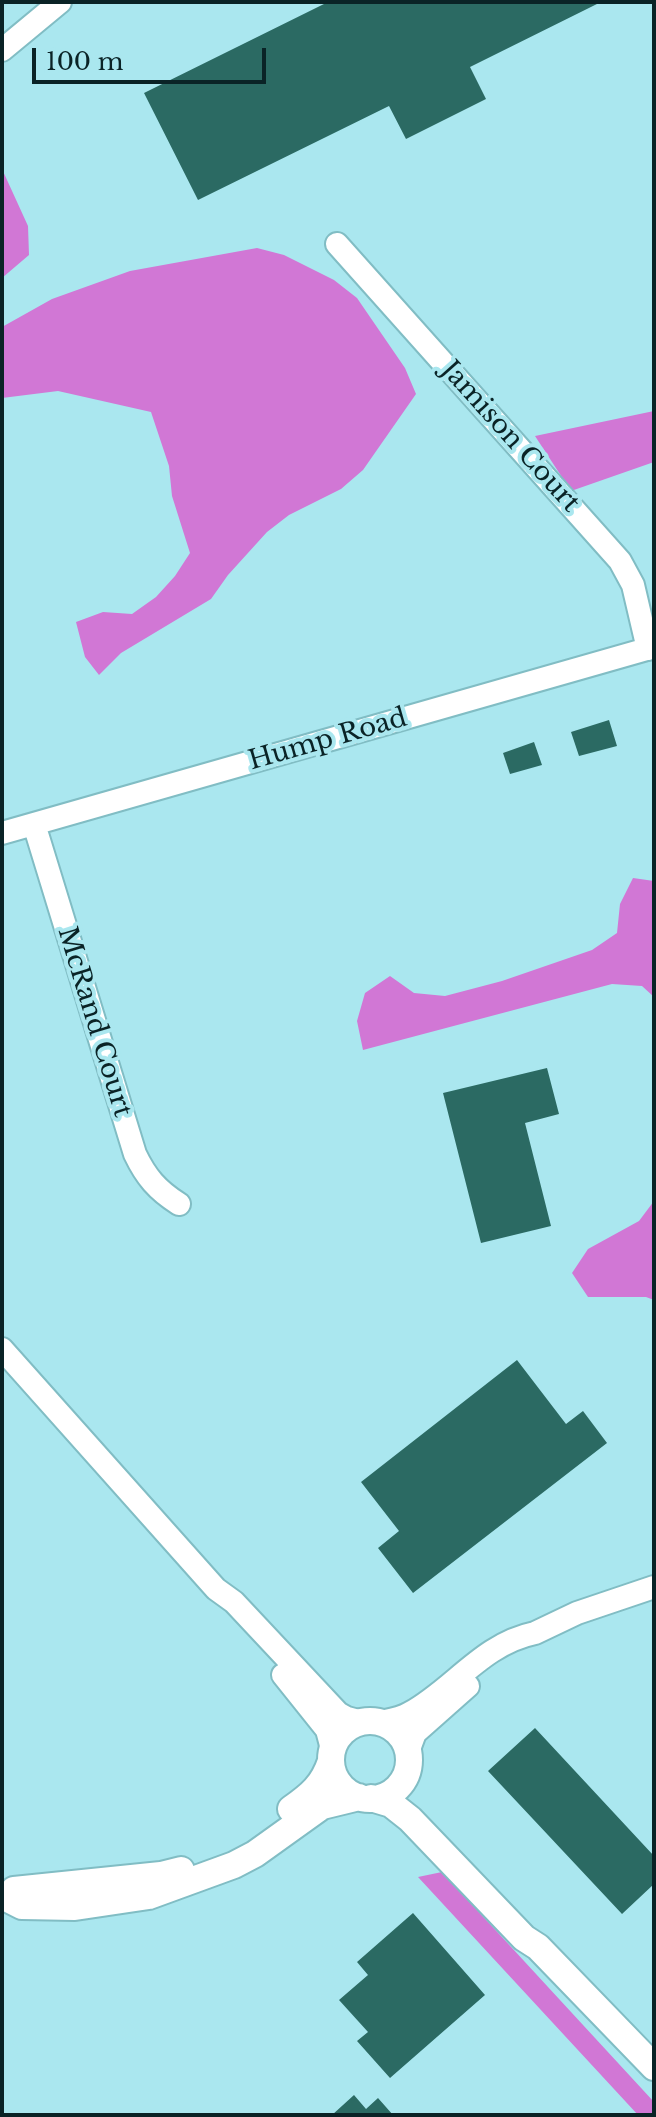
<!DOCTYPE html>
<style>
body{margin:0}
#map{position:relative;width:656px;height:2117px;overflow:hidden;background:#aae7ef;font-family:"Libre Baskerville",serif}
canvas{display:block}
.frame{position:absolute;inset:0;border:4px solid #0a2326;pointer-events:none}
.scale{position:absolute;left:32px;top:48px;width:234px;height:36px;box-sizing:border-box;border:4px solid #0a2326;border-top:0;padding-left:10px;font-size:24px;line-height:28px;white-space:nowrap;color:#0a2326;-webkit-text-stroke:6px #aae7ef;paint-order:stroke}
</style>
<div id="map">
<canvas width="656" height="2117"></canvas>
<div class="frame"></div>
<div class="scale">100 m</div>
</div>
<script>
const context = document.querySelector('canvas').getContext('2d');
context.lineJoin = 'round';
function paint(path, color) { context.fillStyle = color; context.fill(path, 'evenodd'); }
function stroke(path, color, width, dash) { context.strokeStyle = color; context.lineWidth = width; context.lineCap = dash ? 'butt' : 'round'; context.setLineDash(dash || []); context.stroke(path); }
function drawText(font, color, halo, rows, align = 'center') {
  context.font = font + ' "Libre Baskerville",serif'; context.lineWidth = 8; context.setLineDash([]); context.textBaseline = 'middle'; context.strokeStyle = halo; context.fillStyle = color; for (const [text, x, y, turn = 0] of rows) {
    context.save(); context.translate(x, y); context.rotate((+turn || 0) * Math.PI / 180); context.textAlign = isNaN(turn) ? turn : align; if (halo) context.strokeText(text, 0, 0); context.fillText(text, 0, 0); context.restore();
  }
}
paint(new Path2D(`
 M 2,169 L 28,226 L 29,255 L 2,278 Z
 M 257,248 L 284,255 L 334,280 L 357,298 L 405,368 L 416,394 L 363,470 L 341,489 L 289,515 L 267,532 L 228,575 L 211,599 L 121,653 L 99,675 L 85,657 L 76,622 L 103,612 L 132,614 L 156,597 L 175,576 L 190,553 L 172,496 L 169,466 L 151,412 L 58,391 L 2,398 L 2,327 L 52,299 L 130,271 Z
 M 654,411 L 654,462 L 571,491 L 535,436 Z
 M 633,878 L 654,881 L 654,997 L 642,986 L 612,984 L 363,1050 L 357,1021 L 365,993 L 390,976 L 414,993 L 445,996 L 502,981 L 592,950 L 617,933 L 620,904 Z
 M 654,1201 L 654,1300 L 646,1297 L 588,1297 L 572,1273 L 588,1249 L 639,1221 Z
 M 442,1872 L 654,2102 L 654,2115 L 638,2115 L 418,1877 Z`), '#d177d5');
paint(new Path2D(`
 M 328,2 L 601,2 L 470,67 L 486,99 L 406,139 L 389,106 L 198,200 L 144,93 Z
 M 609,720 L 617,746 L 579,756 L 571,732 Z
 M 534,742 L 542,765 L 510,774 L 503,753 Z
 M 547,1068 L 559,1114 L 525,1123 L 551,1226 L 481,1243 L 443,1093 Z
 M 517,1360 L 566,1424 L 583,1411 L 607,1443 L 413,1593 L 378,1548 L 399,1531 L 361,1482 Z
 M 535,1728 L 654,1856 L 654,1884 L 622,1914 L 488,1771 Z
 M 413,1913 L 485,1995 L 390,2078 L 357,2041 L 368,2032 L 339,2000 L 368,1975 L 357,1962 Z
 M 354,2095 L 366,2109 L 378,2098 L 393,2115 L 332,2115 Z`), '#2b6a63');
const minor = new Path2D(`
 M 2,50 L 60,2
 M 337,244 L 620,561 L 633,585 L 648,649
 M 34,824 L 135,1154 C 146,1177 157,1190 179,1204
 M 2,833 L 654,647
 M 2,1349 L 216,1589 L 234,1602 L 338,1713 L 347,1718 L 362,1722
 M 283,1675 L 327,1730 L 332,1749
 M 380,1722 C 390,1720 400,1719 410,1713 C 454,1689 482,1644 535,1633 L 577,1613 L 654,1587
 M 408,1752 L 415,1733 L 468,1686`);
const major = new Path2D(`
 M331 1760a39 39 0 1 1 78 0a39 39 0 1 1-78 0Z
 M 371,1798 L 391,1804 L 410,1819 L 524,1938 L 538,1947 L 654,2067
 M 291,1809 C 311,1795 323,1785 331,1761
 M 14,1890 L 161,1875 L 181,1870
 M 2,1896 L 22,1906 L 75,1907 L 149,1896 L 234,1865 L 255,1854 L 322,1806 L 359,1797`);
stroke(minor, '#81bdc4', 26);
stroke(major, '#81bdc4', 30);
stroke(minor, '#fff', 22);
stroke(major, '#fff', 26);
drawText('26px', '#0a2326', '#aae7ef', [
 ["Jamison Court",510,437,48],
 ["Hump Road",328,740,-16],
 ["McRand Court",94,1022,73]
]);
</script>
